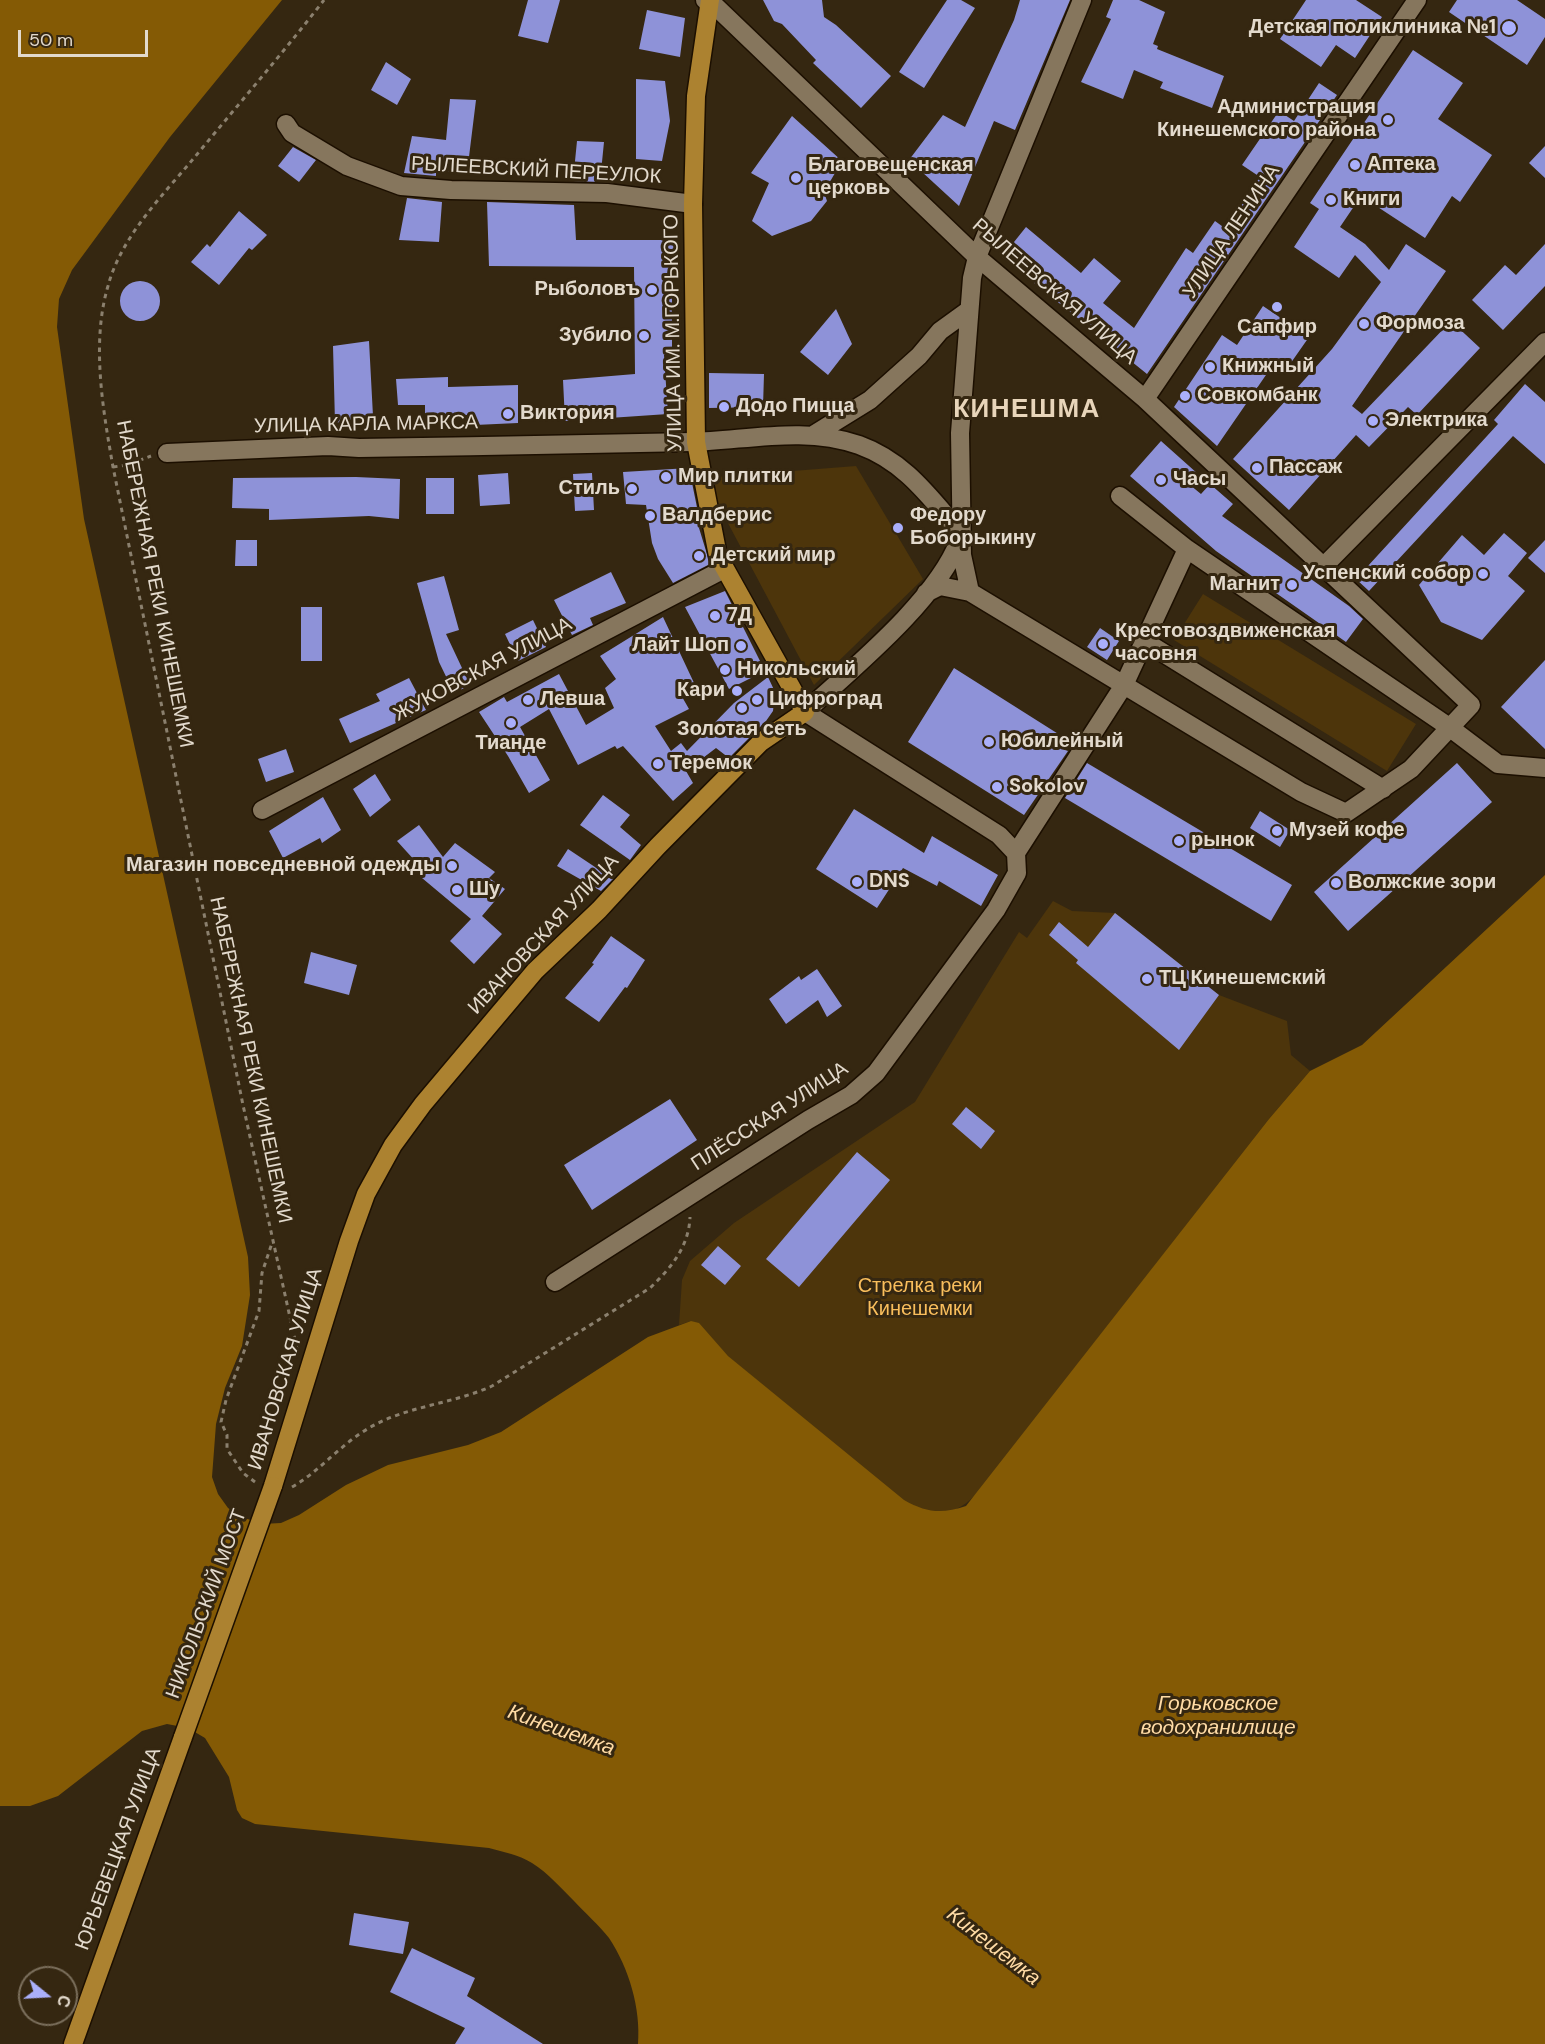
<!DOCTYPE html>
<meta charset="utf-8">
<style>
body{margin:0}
#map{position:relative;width:1545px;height:2044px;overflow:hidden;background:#352711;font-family:"DM Sans",sans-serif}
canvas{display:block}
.north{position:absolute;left:18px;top:1966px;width:60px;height:60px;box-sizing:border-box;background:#352711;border:2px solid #7b6f5c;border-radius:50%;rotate:108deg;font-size:16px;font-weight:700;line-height:24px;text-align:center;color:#e3dacd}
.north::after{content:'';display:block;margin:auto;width:21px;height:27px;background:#aaaffb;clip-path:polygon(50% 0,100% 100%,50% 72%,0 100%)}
.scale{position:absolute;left:18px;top:30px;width:130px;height:27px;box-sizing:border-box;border:3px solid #e3dacd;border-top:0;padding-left:8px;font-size:18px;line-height:21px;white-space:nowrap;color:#e3dacd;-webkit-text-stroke:4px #352711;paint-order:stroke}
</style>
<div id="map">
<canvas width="1545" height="2044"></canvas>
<div class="north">С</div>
<div class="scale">50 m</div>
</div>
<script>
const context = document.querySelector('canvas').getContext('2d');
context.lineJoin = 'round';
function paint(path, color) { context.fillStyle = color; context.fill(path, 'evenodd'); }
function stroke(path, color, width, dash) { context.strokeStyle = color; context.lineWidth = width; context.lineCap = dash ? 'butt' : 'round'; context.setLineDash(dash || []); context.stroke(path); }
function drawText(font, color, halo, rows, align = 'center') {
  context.font = font + ' "DM Sans",sans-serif'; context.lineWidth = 6; context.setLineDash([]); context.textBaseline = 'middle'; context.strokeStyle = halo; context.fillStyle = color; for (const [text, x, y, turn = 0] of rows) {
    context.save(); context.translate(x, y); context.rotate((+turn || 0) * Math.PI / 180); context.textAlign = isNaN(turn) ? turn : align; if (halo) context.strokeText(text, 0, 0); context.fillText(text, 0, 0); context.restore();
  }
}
paint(new Path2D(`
 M 856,466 L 923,579 L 814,685 L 704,478 Z
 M 1203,594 L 1416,724 L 1387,771 L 1174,640 Z
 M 1053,901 L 1072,911 L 1115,913 L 1219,995 L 1287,1021 L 1291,1055 L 1310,1071 L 1269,1119 L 979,1491 C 966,1506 949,1517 928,1512 C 902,1506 870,1474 850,1457 C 810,1424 770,1391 730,1358 C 716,1345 707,1330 691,1321 L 679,1325 L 682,1280 L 690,1261 L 734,1223 L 915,1102 L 1019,932 L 1027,938 Z`), '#4d350b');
paint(new Path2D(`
 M 0,0 L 282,0 L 170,137 L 72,270 L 59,299 L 57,327 L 84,519 L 248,1257 L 250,1295 L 242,1346 L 225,1388 L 216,1424 L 212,1477 L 218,1494 L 228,1508 L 242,1517 L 262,1524 L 281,1523 L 299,1515 L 346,1485 L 388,1465 L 468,1445 L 501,1432 L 648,1337 L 691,1321 L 699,1323 L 728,1356 L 904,1500 C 927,1513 942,1514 966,1506 L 1269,1119 L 1310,1071 L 1362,1045 L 1545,875 L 1545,2044 L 638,2044 C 641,2009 629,1968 609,1938 C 599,1925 585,1913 574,1901 C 561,1888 548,1873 532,1863 C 519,1855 504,1852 489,1848 L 255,1824 L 242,1818 L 237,1810 L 229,1777 L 205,1738 L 188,1728 L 167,1724 L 142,1731 L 58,1796 L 30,1806 L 0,1806 Z`), '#845a05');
paint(new Path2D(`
 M 528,0 L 560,0 L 548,43 L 518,36 Z
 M 763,0 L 822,0 L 824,17 L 836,25 L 891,76 L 861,108 L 813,63 L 816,60 L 782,24 L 774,21 Z
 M 947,0 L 961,0 L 975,8 L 924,88 L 899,72 Z
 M 1020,0 L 1070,0 L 1015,130 L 994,121 L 959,206 L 909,160 L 943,115 L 965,127 L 1014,20 Z
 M 1113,0 L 1139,0 L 1165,12 L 1153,44 L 1158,46 L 1157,49 L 1224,76 L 1212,108 L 1160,88 L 1163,82 L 1134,70 L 1123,99 L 1081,82 L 1111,19 L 1106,17 Z
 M 1306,0 L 1356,0 L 1382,17 L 1355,58 L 1336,45 L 1321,67 L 1280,39 Z
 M 1457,0 L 1517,0 L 1545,19 L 1545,37 L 1527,65 L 1449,12 Z
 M 647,10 L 685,18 L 680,57 L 639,49 Z
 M 1413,50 L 1463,83 L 1438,119 L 1492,155 L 1460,202 L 1452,196 L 1425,238 L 1361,196 L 1340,227 L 1365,244 L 1389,270 L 1406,244 L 1446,271 L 1352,406 L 1362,414 L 1451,321 L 1480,348 L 1417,415 L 1408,407 L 1369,447 L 1356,435 L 1289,510 L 1233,459 L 1332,349 L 1381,282 L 1355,255 L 1339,278 L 1294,247 L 1319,209 L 1310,203 Z
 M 386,62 L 411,79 L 397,105 L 371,90 Z
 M 636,79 L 665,81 L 670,121 L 662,161 L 636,159 Z
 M 1319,83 L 1337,95 L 1147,374 L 1002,257 L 1026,227 L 1081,273 L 1094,258 L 1121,281 L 1103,303 L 1134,328 L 1186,248 L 1193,253 L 1215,221 L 1226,229 L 1260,177 L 1242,165 L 1279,111 L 1294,121 Z
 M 450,99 L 476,100 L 467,173 L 436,170 L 436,176 L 404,173 L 412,136 L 446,140 Z
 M 792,116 L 842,161 L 824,192 L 827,201 L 811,221 L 772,236 L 752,221 L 769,183 L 751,173 Z
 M 577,141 L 604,142 L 600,182 L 573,181 Z
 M 1545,146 L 1545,178 L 1529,163 Z
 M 293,147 L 316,160 L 299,182 L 278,166 Z
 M 407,198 L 442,202 L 439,242 L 399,240 Z
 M 487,202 L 574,205 L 576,240 L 675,240 L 676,267 L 672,267 L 672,354 L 664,355 L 668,414 L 565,421 L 563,380 L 635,374 L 634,267 L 489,266 Z
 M 239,211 L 267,235 L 252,250 L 249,248 L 219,285 L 191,262 L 207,244 L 210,247 Z
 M 1545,244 L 1545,286 L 1503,330 L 1472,300 L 1505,265 L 1516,275 Z
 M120 301a20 20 0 1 1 40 0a20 20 0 1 1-40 0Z
 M 1263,306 L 1309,337 L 1288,367 L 1277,359 L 1217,446 L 1174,407 L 1222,335 L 1237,345 Z
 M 836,309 L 852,344 L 828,375 L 800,352 Z
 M 369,341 L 373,416 L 335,423 L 333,346 Z
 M 709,373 L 764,374 L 763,407 L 709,408 Z
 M 448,377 L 448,387 L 518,385 L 518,423 L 475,425 L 474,415 L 454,415 L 454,419 L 425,419 L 425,405 L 398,405 L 396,379 Z
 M 1525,384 L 1545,402 L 1545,464 L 1513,436 L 1369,591 L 1356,579 L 1498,424 L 1494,420 Z
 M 1161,441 L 1198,474 L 1190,485 L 1201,494 L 1210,484 L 1233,504 L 1222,516 L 1349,606 L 1363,619 L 1346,642 L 1216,551 L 1130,476 Z
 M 689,468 L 701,527 L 699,528 L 710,564 L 673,583 L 658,559 L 652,543 L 646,505 L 626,504 L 623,472 Z
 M 508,473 L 510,504 L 480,506 L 478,475 Z
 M 592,473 L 594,510 L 575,511 L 573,474 Z
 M 356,477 L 400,479 L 399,519 L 369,516 L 269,520 L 269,509 L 232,508 L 233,478 Z
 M 426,478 L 454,478 L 454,514 L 426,514 Z
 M 1504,533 L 1527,553 L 1508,576 L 1525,591 L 1482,640 L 1441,622 L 1419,585 L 1462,535 L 1484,555 Z
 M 236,540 L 257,540 L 257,566 L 235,566 Z
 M 1545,540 L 1545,573 L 1528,558 Z
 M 611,572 L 626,603 L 590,618 L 593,625 L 572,635 L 554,600 Z
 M 444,576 L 459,630 L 446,634 L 470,685 L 454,693 L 439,662 L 417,583 Z
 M 725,591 L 765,671 L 729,689 L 685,607 Z
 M 301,607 L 322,607 L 322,661 L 301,661 Z
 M 663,617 L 695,685 L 681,695 L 689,709 L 655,726 L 671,751 L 681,743 L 687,751 L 734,703 L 768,677 L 775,692 L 773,711 L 766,721 L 729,758 L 716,748 L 686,771 L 693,783 L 673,801 L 623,746 L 617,749 L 615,746 L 578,765 L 549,709 L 520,727 L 550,780 L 529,793 L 508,756 L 479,712 L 504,697 L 507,702 L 559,674 L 586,725 L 614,708 L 605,688 L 616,679 L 600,656 Z
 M 533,620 L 546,647 L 518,661 L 505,634 Z
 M 1100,628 L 1119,641 L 1107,660 L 1087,647 Z
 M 1545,660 L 1545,749 L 1501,707 Z
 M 954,668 L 1071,742 L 1065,750 L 1068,751 L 1024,815 L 908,742 Z
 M 409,678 L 426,710 L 350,743 L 339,719 L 380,701 L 376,694 Z
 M 286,749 L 294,772 L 266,782 L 258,759 Z
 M 1087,763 L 1292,885 L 1271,921 L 1065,798 Z
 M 1457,763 L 1492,802 L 1348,931 L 1314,892 Z
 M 375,774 L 391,800 L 370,817 L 353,789 Z
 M 603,795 L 630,815 L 620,827 L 641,845 L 630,860 L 580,825 Z
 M 323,797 L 341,830 L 322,843 L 320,838 L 283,858 L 269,831 Z
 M 854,809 L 924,853 L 932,836 L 998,875 L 981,906 L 939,881 L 937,886 L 903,868 L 877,908 L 816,869 Z
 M 1260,811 L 1290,830 L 1280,847 L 1250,828 Z
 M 419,825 L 443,857 L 455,843 L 495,872 L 489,878 L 505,889 L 482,916 L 502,934 L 474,964 L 450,941 L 471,919 L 422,878 L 426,873 L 397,841 Z
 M 568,849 L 613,879 L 601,891 L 557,866 Z
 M 1115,913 L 1219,995 L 1179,1050 L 1076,963 L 1078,960 L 1049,935 L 1059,922 L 1088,947 Z
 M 611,936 L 645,960 L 627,988 L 625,987 L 599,1022 L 565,998 L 594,964 L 592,963 Z
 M 311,952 L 357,965 L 349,995 L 304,983 Z
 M 817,969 L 842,1006 L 827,1017 L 818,1000 L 786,1024 L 769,999 L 799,976 L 801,980 Z
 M 670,1099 L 697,1140 L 592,1210 L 564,1165 Z
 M 966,1107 L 995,1131 L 981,1149 L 952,1124 Z
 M 857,1152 L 890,1180 L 799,1287 L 766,1259 Z
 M 718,1246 L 741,1266 L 725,1285 L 701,1265 Z
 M 354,1913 L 409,1922 L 403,1954 L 349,1945 Z
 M 412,1948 L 475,1978 L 467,1996 L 543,2044 L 455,2044 L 465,2028 L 390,1992 Z`), '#8e92d8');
const minor = new Path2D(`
 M 705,0 L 710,1 L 977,257 L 1145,399 L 1471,705 L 1411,769 L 1346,813 L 1301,792 L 970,592 L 940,586 L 926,593
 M 286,124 L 292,133 L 347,166 L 401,186 L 451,190 L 607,193 L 693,204
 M 1145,399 L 1417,0
 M 815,434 L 870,400 L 919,356 L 940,331 L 969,310
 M 167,453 L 328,446 L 359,448 C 470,446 581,445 692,442 C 749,440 805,426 859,445 C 906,462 930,498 961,533
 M 1120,496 L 1187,549 L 1449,727 L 1498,764 L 1545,768
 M 959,541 C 937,600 852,669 805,712 L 999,835 L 1016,853
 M 1322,568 L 1545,342
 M 970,592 L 962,555 L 960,433 L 972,278 L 977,257 L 1082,0
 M 1144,641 L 1383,789
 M 262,810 L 724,569
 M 1016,853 L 1124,685 L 1187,549
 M 555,1282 L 808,1120 L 851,1095 L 876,1073 L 996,910 L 1017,873 L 1016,853`);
const major = new Path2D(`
 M 273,1486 L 349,1241 L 366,1194 L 393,1145 L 423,1104 L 535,971 L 599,910 L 658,846 L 761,742 L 805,712 L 718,556 L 696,442 L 693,204 L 696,96 L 710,0
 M 73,2044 L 183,1737`);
stroke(minor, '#1c0f00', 21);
stroke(major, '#1c0f00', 21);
stroke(new Path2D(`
 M 113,467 L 127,465 L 151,456
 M 297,1349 L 243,1105 L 113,467 C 103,410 91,343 108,286 C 121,237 162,196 194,158 C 237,106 282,54 324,0
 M 255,1482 L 243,1473 L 227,1449 L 227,1435 L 221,1422 L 226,1400 L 259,1311 L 262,1273 L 272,1243
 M 292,1487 C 320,1471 341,1444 369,1428 C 406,1406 453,1404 492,1386 L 650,1288 C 670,1269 689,1247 690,1217`), '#8b806e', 3, [4.5, 4.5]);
stroke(minor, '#86765d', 18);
stroke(major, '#ac8230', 18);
const majorBridge = new Path2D(`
 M 183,1737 L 273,1486`);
stroke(majorBridge, '#1c0f00', 21, []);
stroke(majorBridge, '#ac8230', 18);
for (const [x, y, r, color] of [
 [1509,28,8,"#aaaffb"],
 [1388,120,6,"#aaaffb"],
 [1355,165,6,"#aaaffb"],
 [796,178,6,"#aaaffb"],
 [1331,200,6,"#aaaffb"],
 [652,290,6,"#aaaffb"],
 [1277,307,6,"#aaaffb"],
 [1364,324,6,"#aaaffb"],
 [644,336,6,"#aaaffb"],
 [1210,367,6,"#aaaffb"],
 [1185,396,6,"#aaaffb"],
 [724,407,6,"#aaaffb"],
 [508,414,6,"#aaaffb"],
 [1373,421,6,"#aaaffb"],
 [1257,468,6,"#aaaffb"],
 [666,477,6,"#aaaffb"],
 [1161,480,6,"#aaaffb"],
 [632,489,6,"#aaaffb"],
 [650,516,6,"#aaaffb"],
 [898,528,6,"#aaaffb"],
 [699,556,6,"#aaaffb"],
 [1483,574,6,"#aaaffb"],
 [1292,585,6,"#aaaffb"],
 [715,616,6,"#aaaffb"],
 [1103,644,6,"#aaaffb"],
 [741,646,6,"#aaaffb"],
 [725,670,6,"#aaaffb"],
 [737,691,6,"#aaaffb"],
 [528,700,6,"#aaaffb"],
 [757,700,6,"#aaaffb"],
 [742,708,6,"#aaaffb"],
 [511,723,6,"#aaaffb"],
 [989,742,6,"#aaaffb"],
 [658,764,6,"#aaaffb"],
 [997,787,6,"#aaaffb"],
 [1277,831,6,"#aaaffb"],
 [1179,841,6,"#aaaffb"],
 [452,866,6,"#aaaffb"],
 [857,882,6,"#aaaffb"],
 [1336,883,6,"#aaaffb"],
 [457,890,6,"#aaaffb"],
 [1147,979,6,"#aaaffb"]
]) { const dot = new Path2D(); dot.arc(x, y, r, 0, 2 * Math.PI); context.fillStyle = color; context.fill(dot); stroke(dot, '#352711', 2); }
drawText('bold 20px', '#e3dacd', '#352711', [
 ["Детская поликлиника №1",1496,28,"right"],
 ["Администрация",1376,108,"right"],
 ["Кинешемского района",1376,131,"right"],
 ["Аптека",1367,165],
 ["Благовещенская",808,166],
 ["церковь",808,189],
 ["Книги",1343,200],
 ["Рыболовъ",640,290,"right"],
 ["Формоза",1376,324],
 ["Сапфир",1277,328,"center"],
 ["Зубило",632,336,"right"],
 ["Книжный",1222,367],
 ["Совкомбанк",1197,396],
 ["Додо Пицца",736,407],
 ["Виктория",520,414],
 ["Электрика",1385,421],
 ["Пассаж",1269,468],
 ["Мир плитки",678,477],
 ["Часы",1173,480],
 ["Стиль",620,489,"right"],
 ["Валдберис",662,516],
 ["Федору",910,516],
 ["Боборыкину",910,539],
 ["Детский мир",711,556],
 ["Успенский собор",1471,574,"right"],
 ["Магнит",1280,585,"right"],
 ["7Д",727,616],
 ["Крестовоздвиженская",1115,632],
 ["часовня",1115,655],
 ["Лайт Шоп",729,646,"right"],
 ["Никольский",737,670],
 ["Кари",725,691,"right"],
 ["Левша",540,700],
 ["Цифроград",769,700],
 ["Золотая сеть",742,730,"center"],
 ["Юбилейный",1001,742],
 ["Тианде",511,744,"center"],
 ["Теремок",670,764],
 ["Sokolov",1009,787],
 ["Музей кофе",1289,831],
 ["рынок",1191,841],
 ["Магазин повседневной одежды",440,866,"right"],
 ["DNS",869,882],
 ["Волжские зори",1348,883],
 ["Шу",469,890],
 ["ТЦ Кинешемский",1159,979]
], 'left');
drawText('20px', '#e3dacd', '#352711', [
 ["РЫЛЕЕВСКИЙ ПЕРЕУЛОК",536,171,3],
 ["УЛИЦА ЛЕНИНА",1232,232,-56],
 ["РЫЛЕЕВСКАЯ УЛИЦА",1054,292,41],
 ["УЛИЦА ИМ. М.ГОРЬКОГО",674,333,-91],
 ["УЛИЦА КАРЛА МАРКСА",366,425,-1],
 ["НАБЕРЕЖНАЯ РЕКИ КИНЕШЕМКИ",154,584,79],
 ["ЖУКОВСКАЯ УЛИЦА",483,670,-28],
 ["ИВАНОВСКАЯ УЛИЦА",544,935,-47],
 ["НАБЕРЕЖНАЯ РЕКИ КИНЕШЕМКИ",250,1060,78],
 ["ПЛЁССКАЯ УЛИЦА",770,1117,-33],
 ["ИВАНОВСКАЯ УЛИЦА",286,1369,-73],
 ["НИКОЛЬСКИЙ МОСТ",207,1604,-70],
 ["ЮРЬЕВЕЦКАЯ УЛИЦА",119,1849,-70]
]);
drawText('20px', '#f9be5c', '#352711', [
 ["Стрелка реки",920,1287],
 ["Кинешемки",920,1310]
]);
drawText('italic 21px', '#ffdba5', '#352711', [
 ["Горьковское",1218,1704],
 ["водохранилище",1218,1728],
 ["Кинешемка",561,1731,20],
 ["Кинешемка",993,1947,38]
]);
context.letterSpacing = '1.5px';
drawText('bold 26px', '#e8d5ba', '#352711', [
 ["КИНЕШМА",1027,410]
]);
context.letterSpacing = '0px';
</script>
